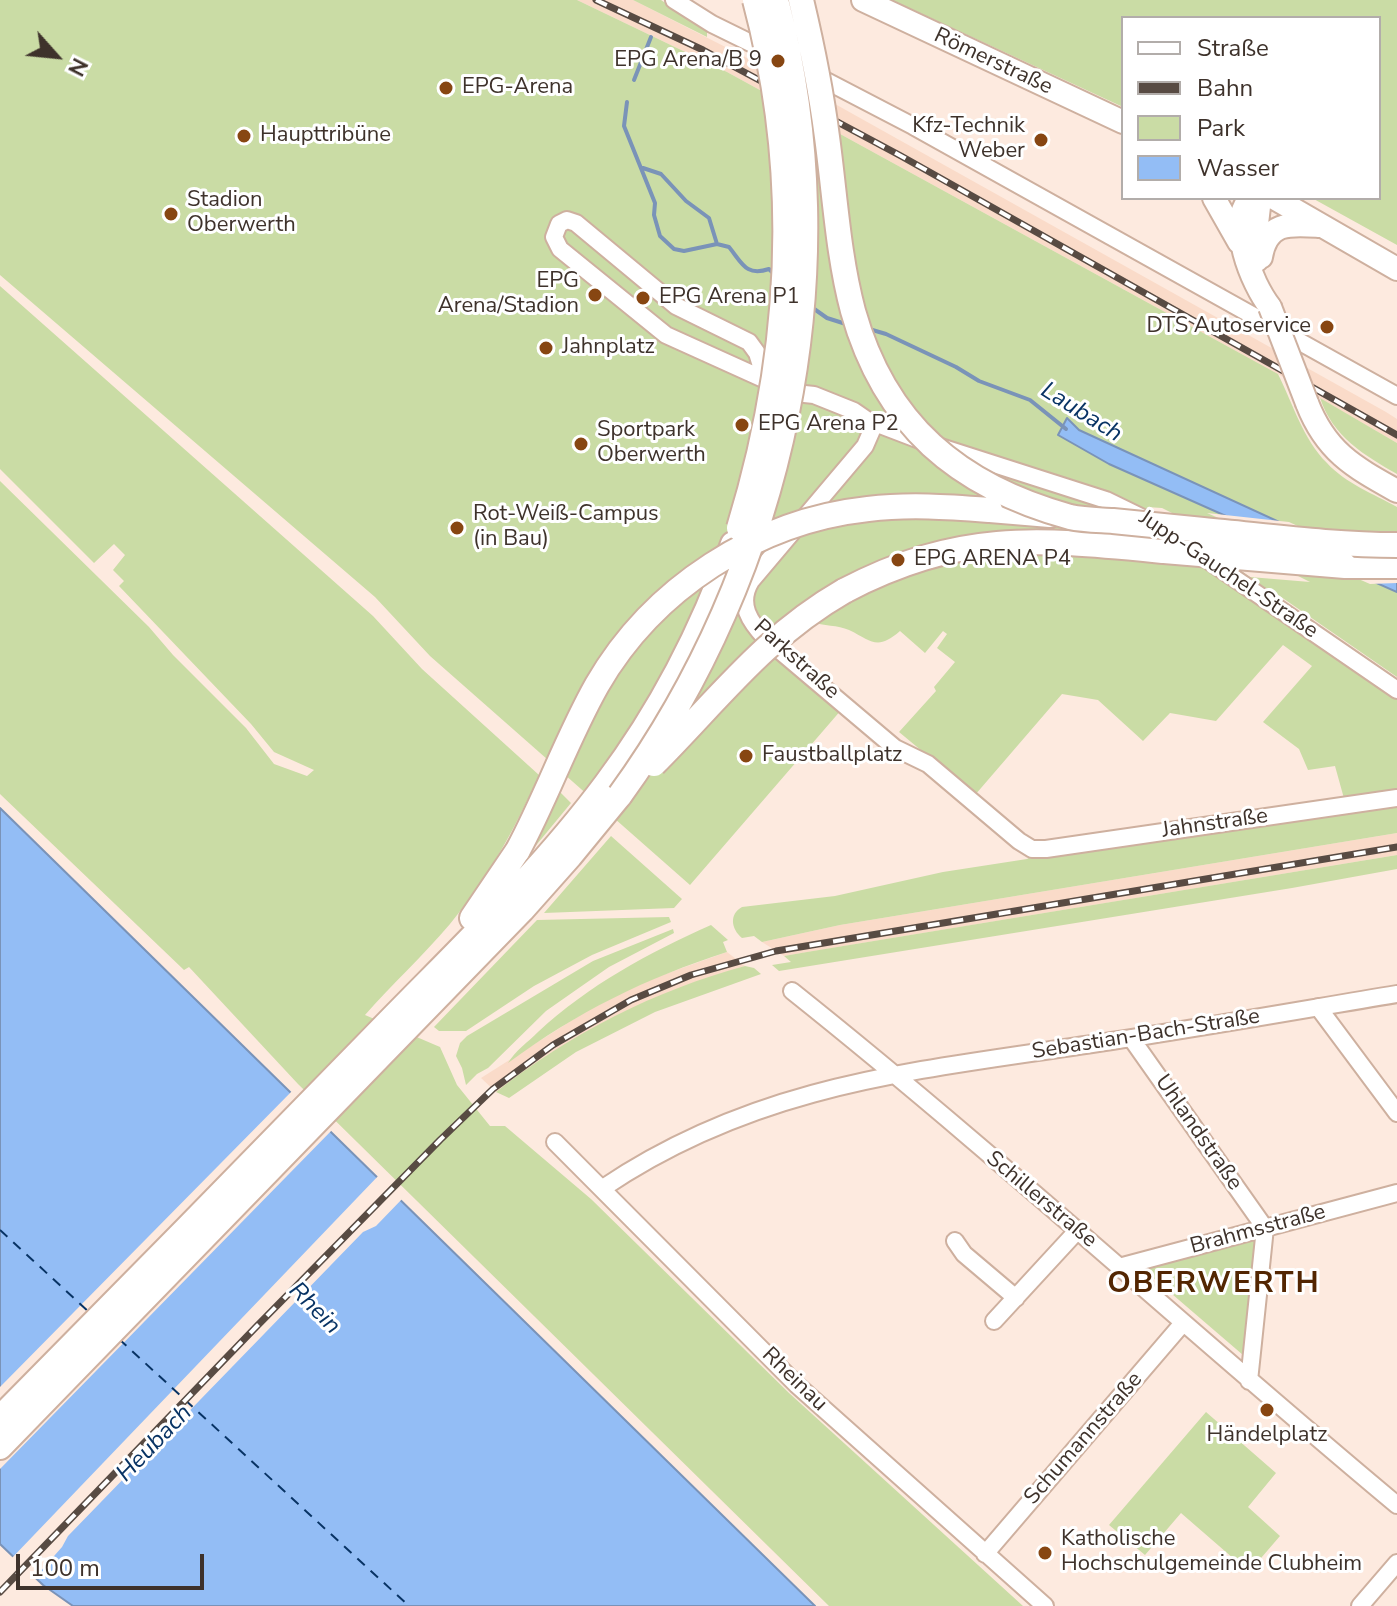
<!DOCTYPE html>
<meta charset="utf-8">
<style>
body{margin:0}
#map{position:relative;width:1397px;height:1606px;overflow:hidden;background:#fdeadf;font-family:"Nunito Sans",sans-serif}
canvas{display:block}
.legend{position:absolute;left:1121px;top:16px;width:260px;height:184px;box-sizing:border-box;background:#fff;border:2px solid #b2adaa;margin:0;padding:10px 14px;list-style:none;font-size:24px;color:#3e322b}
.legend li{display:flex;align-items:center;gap:16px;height:40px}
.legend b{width:40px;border:2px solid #b2adaa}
.north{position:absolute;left:16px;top:16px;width:80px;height:80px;-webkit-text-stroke:6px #fff;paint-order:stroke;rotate:117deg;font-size:22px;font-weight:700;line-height:32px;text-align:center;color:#3e322b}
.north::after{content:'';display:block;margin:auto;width:28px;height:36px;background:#3e322b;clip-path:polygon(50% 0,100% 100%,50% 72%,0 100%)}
.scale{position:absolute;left:16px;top:1554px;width:188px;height:36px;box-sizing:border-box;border:4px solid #3e322b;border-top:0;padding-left:10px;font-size:24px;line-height:28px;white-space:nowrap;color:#3e322b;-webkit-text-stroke:6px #fff;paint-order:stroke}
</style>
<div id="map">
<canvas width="1397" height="1606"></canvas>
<ul class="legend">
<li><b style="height:10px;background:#fff"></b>Straße</li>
<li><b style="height:10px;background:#584b43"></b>Bahn</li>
<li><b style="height:22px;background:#cadca5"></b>Park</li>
<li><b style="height:22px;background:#93bdf5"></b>Wasser</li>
</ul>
<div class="north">N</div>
<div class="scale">100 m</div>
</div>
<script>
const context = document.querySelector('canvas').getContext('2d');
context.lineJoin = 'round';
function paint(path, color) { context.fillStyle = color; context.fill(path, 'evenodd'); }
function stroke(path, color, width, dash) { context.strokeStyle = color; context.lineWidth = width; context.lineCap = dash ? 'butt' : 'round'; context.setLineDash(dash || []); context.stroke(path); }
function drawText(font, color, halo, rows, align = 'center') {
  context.font = font + ' "Nunito Sans",sans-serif'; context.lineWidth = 6; context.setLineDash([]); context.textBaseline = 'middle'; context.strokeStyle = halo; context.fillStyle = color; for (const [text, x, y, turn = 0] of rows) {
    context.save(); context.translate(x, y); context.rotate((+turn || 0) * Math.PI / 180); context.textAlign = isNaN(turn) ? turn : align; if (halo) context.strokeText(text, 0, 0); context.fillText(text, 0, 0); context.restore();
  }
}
paint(new Path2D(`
 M 577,0 L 633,0 L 810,90 L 1386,412 L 1397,419 L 1397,443 L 1278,374 L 727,72 Z
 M 1397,833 L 1397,855 L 784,956 L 762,942 L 840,925 Z
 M 727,952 L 745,966 L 650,1000 L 598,1026 L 547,1055 L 496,1092 L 481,1078 L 593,1007 L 640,983 Z`), '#fadbc9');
paint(new Path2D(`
 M 0,0 L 577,0 L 727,72 L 1278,374 C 1293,404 1303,439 1327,463 C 1345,483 1374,494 1397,507 L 1397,576 L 1079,430 L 1068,418 L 1058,435 L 1084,450 L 1397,592 L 1397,677 L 1271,590 L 1261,603 L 1397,697 L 1397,793 L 1345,802 L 1335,766 L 1308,770 L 1299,749 L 1263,722 L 1312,666 L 1283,645 L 1216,721 L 1170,713 L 1143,741 L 1098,700 L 1062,694 L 975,795 L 899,732 L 936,691 L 934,687 L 955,662 L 937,648 L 947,634 L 943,631 L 925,653 L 900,631 C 877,651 872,641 849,630 C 838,625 823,626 812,622 L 774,651 L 842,709 L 690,885 L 430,656 L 375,597 L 0,275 ZM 858,358 L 924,430 L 890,417 L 871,388 ZM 1147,507 L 1162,508 L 1310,582 L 1250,577 Z
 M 633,0 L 661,0 L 707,31 L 707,37 Z
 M 892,0 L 1397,0 L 1397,245 L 1312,198 L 1379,198 L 1379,18 L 1123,18 L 1123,107 Z
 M 0,286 L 373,616 L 422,669 L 539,775 C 515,829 488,878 450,924 C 423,956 392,984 365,1015 L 440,1047 L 457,1085 L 490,1126 L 505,1126 L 591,1199 L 789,1393 L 1023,1606 L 829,1606 L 298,1084 L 189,967 L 184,970 L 0,794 L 0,481 L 149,627 L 173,655 L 246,728 L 274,764 L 307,776 L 314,770 L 274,752 L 251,724 L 119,586 L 124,581 L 113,570 L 125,555 L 114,544 L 94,563 L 0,469 Z
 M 1320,398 L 1397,443 L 1397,474 C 1364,455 1333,437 1320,398 Z
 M 559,791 L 571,803 L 528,855 Z
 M 1397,805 L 1397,833 L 840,925 L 762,942 L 754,936 L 742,938 C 731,929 729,914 742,907 L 835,896 L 943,872 L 1027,859 L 1035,854 Z
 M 611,836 L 682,899 L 674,908 L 544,913 Z
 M 1397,855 L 1397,869 L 1292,888 L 779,971 L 772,965 L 791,962 L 784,956 L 807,952 Z
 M 669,917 L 671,922 L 592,955 L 534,986 L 466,1031 L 439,1031 L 434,1027 L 537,920 Z
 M 711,925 L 728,940 L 723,942 L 727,952 C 646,978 577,1012 508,1063 C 515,1051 528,1042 538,1032 C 589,985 648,953 711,925 Z
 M 673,929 L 674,933 L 609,967 L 576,990 L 546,1011 L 488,1068 L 477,1074 L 466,1085 L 462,1068 L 456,1056 L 460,1043 L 467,1036 L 593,961 Z
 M 745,966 L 754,968 L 761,974 L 655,1012 L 576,1052 L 509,1098 L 496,1092 C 569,1034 656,990 745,966 Z
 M 1251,1236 L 1258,1239 L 1246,1353 L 1243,1355 L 1144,1270 L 1144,1267 Z
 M 1206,1412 L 1276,1473 L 1248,1507 L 1280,1536 L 1249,1572 L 1181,1513 L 1145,1555 L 1109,1525 Z`), '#cadca5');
const water = new Path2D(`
 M 1067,418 L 1079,430 L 1397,576 L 1397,592 L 1109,464 L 1058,435 Z
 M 0,808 L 815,1606 L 73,1606 L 43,1585 L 0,1544 Z`);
paint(water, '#93bdf5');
stroke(water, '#7a93b8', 2);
paint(new Path2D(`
 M 1207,513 L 1289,522 L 1397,571 L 1397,583 L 1370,584 Z
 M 294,1089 L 334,1128 L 0,1469 L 0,1387 Z
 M 380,1174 L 404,1197 L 376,1226 L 363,1232 L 68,1536 L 62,1547 L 32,1581 L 10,1560 Z`), '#fdeadf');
stroke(new Path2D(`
 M 634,80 L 651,37
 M 627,102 L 624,126 L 655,203 L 654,215 L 660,236 L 674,249 L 684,251 L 717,244 L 729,247 C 742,263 746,277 769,269 L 774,274
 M 643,168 L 661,174 L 686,201 L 709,218 L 717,244
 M 810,306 L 827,318 L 849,325
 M 869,329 L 886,334 L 956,367 L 979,381 L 1030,400 L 1066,429`), '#7a93b8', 4);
stroke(new Path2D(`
 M 0,1230 L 90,1313
 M 119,1339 L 409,1606`), '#083364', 2, [10, 8]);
const minor = new Path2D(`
 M 674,0 L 712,24 L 771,53
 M 813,74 L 913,126 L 1397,396
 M 765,379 L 757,353 L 749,342 L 676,306 L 576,223 L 567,220 L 559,224 L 554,237 L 560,249 L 666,335 L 781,387
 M 795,393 L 814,395 L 854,411 L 867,420 L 922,441 L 1106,500 L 1149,521
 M 875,423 L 865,446 L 751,581 C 737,604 750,622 766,639 L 895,748 L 928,764 L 1019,841 L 1032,849 L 1046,849 L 1397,798
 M 1202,556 L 1397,690
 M 792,991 C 999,1156 1194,1336 1397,1505
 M 1318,1007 L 1397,1113
 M 1131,1038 L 1265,1228 L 1249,1381
 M 555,1142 L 797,1385 L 1045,1606
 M 603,1188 C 757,1084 914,1071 1092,1044 C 1194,1029 1295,1011 1397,994
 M 955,1241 L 964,1254 L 1016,1298
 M 1119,1267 L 1397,1193
 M 994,1321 L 1077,1231
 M 985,1554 L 1183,1323
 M 1360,1606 L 1397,1563`);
const major = new Path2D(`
 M 863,0 L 1123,122
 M 1214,198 L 1239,242
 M 1251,198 C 1226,222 1252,284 1270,307
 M 1274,198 L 1397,269
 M 1261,257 C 1267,221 1290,224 1320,226
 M 1257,260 L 1255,241 L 1260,198
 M 1307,403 C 1326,452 1354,467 1397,491`);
const highway = new Path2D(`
 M 990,510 L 1050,515
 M 1345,566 L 1397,566
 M 844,591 C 961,530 1038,539 1164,551
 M 472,918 L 518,850
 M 0,1418 C 123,1293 247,1168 369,1042 C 450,958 536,878 606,784 C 660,712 703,629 733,544
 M 0,1447 L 522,910 L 570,856 L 620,795`);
stroke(minor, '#ceb09f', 20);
stroke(major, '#ceb09f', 26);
stroke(highway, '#ceb09f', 28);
stroke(minor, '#fff', 16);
stroke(major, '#fff', 22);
stroke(highway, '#fff', 24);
const rail = new Path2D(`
 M 596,0 L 703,50 L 901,156 L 1397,435
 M 0,1592 L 256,1327 L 440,1140 L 493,1089 L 553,1045 L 631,1000 L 691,975 L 776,951 L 1397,847`);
stroke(rail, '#584b43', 7);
stroke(rail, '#fff', 4, [12]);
const majorBridge = new Path2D(`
 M 1270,307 L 1307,403`);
const highwayBridge = new Path2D(`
 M 801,0 C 812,46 821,91 827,137 C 835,195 838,255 853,311 C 885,425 958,486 1070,517 C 1084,520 1099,520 1113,521 C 1143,524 1173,527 1203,530 C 1268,536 1332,545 1397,545
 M 739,528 C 792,355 802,176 755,0
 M 1164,551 L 1345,566
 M 654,764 C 718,700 764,637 844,591
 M 620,795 C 784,569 848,272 776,0
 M 518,850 C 547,796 567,738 597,685 C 653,588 757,521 868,509 C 909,504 949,507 990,510`);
stroke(majorBridge, '#ceb09f', 26, []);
stroke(highwayBridge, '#ceb09f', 28, []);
stroke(majorBridge, '#fff', 22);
stroke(highwayBridge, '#fff', 24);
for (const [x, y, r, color] of [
 [778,61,8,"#874612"],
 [446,88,8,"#874612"],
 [244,136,8,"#874612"],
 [1041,140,8,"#874612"],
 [171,214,8,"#874612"],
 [595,295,8,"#874612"],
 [643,298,8,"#874612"],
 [1327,327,8,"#874612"],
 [546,348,8,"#874612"],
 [742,425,8,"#874612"],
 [581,444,8,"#874612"],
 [457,528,8,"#874612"],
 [898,560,8,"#874612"],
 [746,756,8,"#874612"],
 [1267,1410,8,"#874612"],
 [1045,1553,8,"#874612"]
]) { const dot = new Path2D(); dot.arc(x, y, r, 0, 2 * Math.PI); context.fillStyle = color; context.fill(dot); stroke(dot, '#fff', 3); }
drawText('22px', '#3e322b', '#fff', [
 ["EPG Arena/B 9",762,61,"right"],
 ["EPG-Arena",462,88],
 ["Kfz-Technik",1025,127,"right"],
 ["Weber",1025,152,"right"],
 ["Haupttribüne",260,136],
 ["Stadion",187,201],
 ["Oberwerth",187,226],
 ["EPG",579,282,"right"],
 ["Arena/Stadion",579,307,"right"],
 ["EPG Arena P1",659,298],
 ["DTS Autoservice",1311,327,"right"],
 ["Jahnplatz",562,348],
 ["EPG Arena P2",758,425],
 ["Sportpark",597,431],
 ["Oberwerth",597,456],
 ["Rot-Weiß-Campus",473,515],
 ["(in Bau)",473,540],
 ["EPG ARENA P4",914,560],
 ["Faustballplatz",762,756],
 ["Händelplatz",1267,1436,"center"],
 ["Katholische",1061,1540],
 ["Hochschulgemeinde Clubheim",1061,1565]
], 'left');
drawText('22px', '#3e322b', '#fff', [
 ["Römerstraße",993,62,25],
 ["Jupp-Gauchel-Straße",1228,575,34],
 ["Parkstraße",796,660,42],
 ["Jahnstraße",1215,824,-8],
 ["Sebastian-Bach-Straße",1146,1035,-9],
 ["Uhlandstraße",1198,1133,55],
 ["Schillerstraße",1041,1200,40],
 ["Brahmsstraße",1258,1230,-15],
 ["Rheinau",794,1380,44],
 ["Schumannstraße",1084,1439,-49]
]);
drawText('italic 24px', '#083364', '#fff', [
 ["Laubach",1081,413,32],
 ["Rhein",314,1309,45],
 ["Heubach",155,1444,-46]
]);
context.letterSpacing = '2px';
drawText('bold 30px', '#532602', '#fff', [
 ["OBERWERTH",1214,1285]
]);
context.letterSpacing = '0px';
</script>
